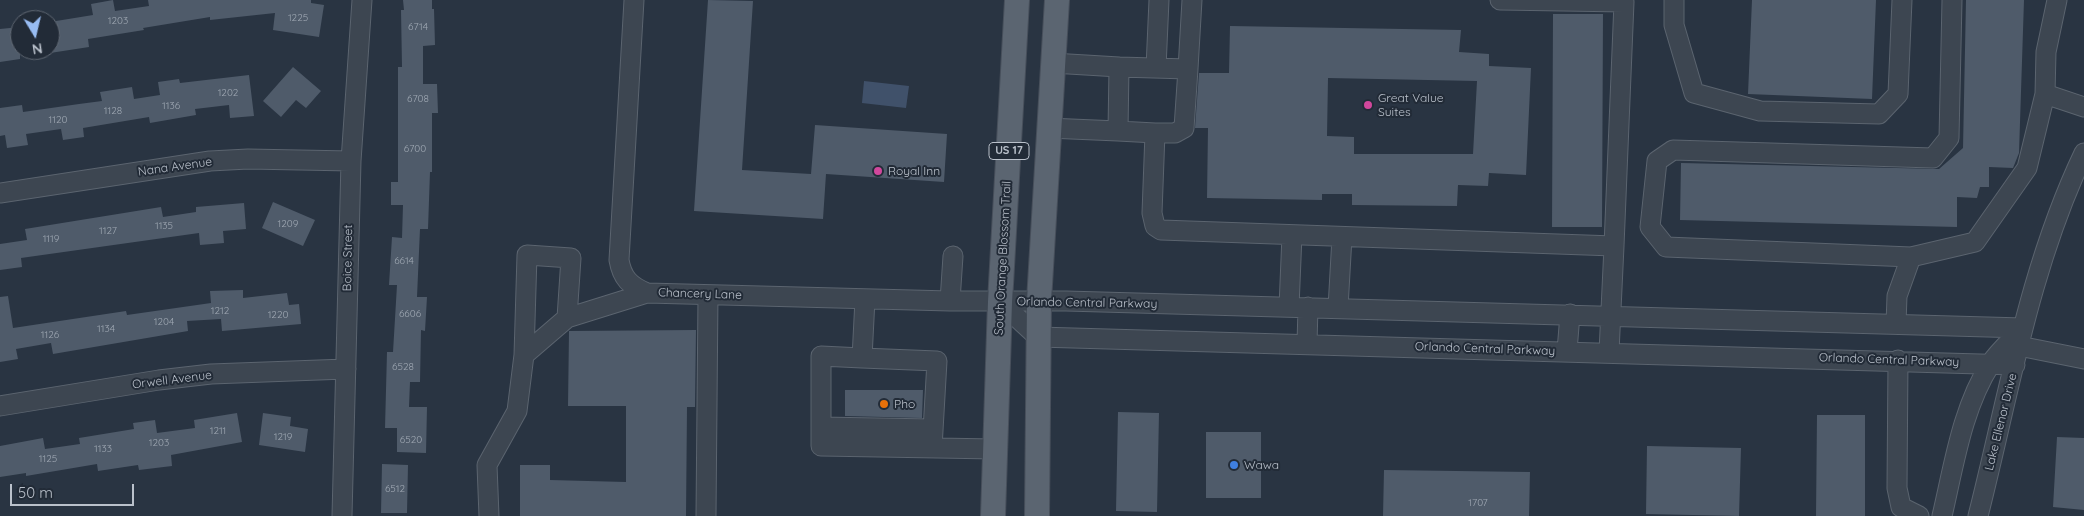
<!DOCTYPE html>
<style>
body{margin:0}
#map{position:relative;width:2084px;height:516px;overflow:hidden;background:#293442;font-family:Quicksand,sans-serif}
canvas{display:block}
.north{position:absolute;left:10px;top:10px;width:50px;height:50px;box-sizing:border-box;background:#222b37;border:1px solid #5f6772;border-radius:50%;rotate:171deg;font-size:14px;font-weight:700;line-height:20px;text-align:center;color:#bac1cb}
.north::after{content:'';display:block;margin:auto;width:18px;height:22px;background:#98bcf2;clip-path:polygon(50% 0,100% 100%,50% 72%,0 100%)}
.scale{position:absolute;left:10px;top:484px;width:124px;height:22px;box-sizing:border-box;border:2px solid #bac1cb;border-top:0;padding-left:6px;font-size:15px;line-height:18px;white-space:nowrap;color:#bac1cb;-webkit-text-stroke:4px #222b37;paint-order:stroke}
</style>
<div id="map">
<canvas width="2084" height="516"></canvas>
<div class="north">N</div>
<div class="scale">50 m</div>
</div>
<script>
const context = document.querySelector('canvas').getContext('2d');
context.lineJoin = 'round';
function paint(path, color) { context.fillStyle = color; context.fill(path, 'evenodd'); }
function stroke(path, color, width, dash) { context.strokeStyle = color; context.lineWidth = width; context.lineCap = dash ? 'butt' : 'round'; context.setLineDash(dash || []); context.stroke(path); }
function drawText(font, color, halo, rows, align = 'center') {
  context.font = font + ' Quicksand,sans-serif'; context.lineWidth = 4; context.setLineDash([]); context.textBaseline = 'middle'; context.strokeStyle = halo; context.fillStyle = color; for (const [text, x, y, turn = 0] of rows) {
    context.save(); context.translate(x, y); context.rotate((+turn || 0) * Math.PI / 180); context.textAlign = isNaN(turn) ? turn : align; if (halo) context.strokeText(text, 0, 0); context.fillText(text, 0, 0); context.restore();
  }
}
paint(new Path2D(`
 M 864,81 L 909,86 L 906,108 L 862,103 Z`), '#40516a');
paint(new Path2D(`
 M 113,0 L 115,11 L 149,6 L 148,0 L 311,0 L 311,3 L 324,5 L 319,37 L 273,30 L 275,13 L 210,20 L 210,17 L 143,28 L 144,30 L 88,39 L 89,47 L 50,53 L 50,22 L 93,15 L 91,4 Z
 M 403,0 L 432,0 L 432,9 L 434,9 L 435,45 L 423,46 L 423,84 L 437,84 L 438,113 L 432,113 L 432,172 L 430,172 L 428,229 L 420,229 L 417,297 L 427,297 L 425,331 L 421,330 L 420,382 L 410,382 L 409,407 L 427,407 L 426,453 L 397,452 L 397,428 L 385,428 L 387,352 L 393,352 L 397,285 L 389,285 L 392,237 L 402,238 L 403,205 L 391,205 L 391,182 L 398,182 L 398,67 L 402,67 L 401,10 L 404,10 Z
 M 708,0 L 753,1 L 742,170 L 811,174 L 815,125 L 947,134 L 944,182 L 826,174 L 823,219 L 694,211 Z
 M 1752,0 L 1876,0 L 1872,99 L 1748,94 Z
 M 1966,0 L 2024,0 L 2019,153 L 2013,168 L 1989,167 L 1989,187 L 1980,187 L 1977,198 L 1957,197 L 1957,227 L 1680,220 L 1681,163 L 1939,169 L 1963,148 Z
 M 1553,14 L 1603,14 L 1602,227 L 1552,227 Z
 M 1230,26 L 1461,30 L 1459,52 L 1489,54 L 1489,66 L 1531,68 L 1526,175 L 1489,173 L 1488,186 L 1458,185 L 1457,206 L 1352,205 L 1352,194 L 1322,194 L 1322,200 L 1207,198 L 1208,128 L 1195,128 L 1199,73 L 1229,73 ZM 1328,78 L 1477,81 L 1473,154 L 1354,154 L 1354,137 L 1327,136 Z
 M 20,27 L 20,59 L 0,62 L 0,29 Z
 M 293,67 L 321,91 L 306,108 L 296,100 L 281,117 L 263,101 Z
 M 249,75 L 254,116 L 230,118 L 229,105 L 195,109 L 196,115 L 150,123 L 149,117 L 83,128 L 84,137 L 63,140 L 61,129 L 26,134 L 28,145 L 7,148 L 5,135 L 0,136 L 0,108 L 22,105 L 23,112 L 79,104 L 102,101 L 100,92 L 132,87 L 134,99 L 160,95 L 158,82 L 179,79 L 180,83 Z
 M 273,202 L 315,220 L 303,246 L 262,228 Z
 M 244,203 L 246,229 L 223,231 L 224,243 L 200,245 L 199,233 L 21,258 L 22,267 L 0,270 L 0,244 L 27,240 L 25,229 L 161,207 L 163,217 L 196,212 L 196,207 Z
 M 243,290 L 243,298 L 287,293 L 289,305 L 299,304 L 301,324 L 222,331 L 221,319 L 187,321 L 188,331 L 53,354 L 51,343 L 16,349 L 18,359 L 0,362 L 0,297 L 8,296 L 13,328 L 126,311 L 127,315 L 211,303 L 210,291 Z
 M 696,330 L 695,407 L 687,407 L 686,516 L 520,516 L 520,465 L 550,465 L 550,480 L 626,482 L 626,406 L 568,406 L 569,331 Z
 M 845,390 L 923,390 L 922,418 L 845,416 Z
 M 1118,412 L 1159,413 L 1157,512 L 1116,511 Z
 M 237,413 L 242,442 L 171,455 L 172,466 L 139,470 L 138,465 L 98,471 L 97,464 L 26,476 L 26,473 L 0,477 L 0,446 L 43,438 L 45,449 L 80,444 L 79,438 L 134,429 L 133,423 L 155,420 L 157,433 L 195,428 L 194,420 Z
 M 263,413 L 291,417 L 290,426 L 308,429 L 305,452 L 259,445 Z
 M 1817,415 L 1865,415 L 1865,516 L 1816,516 Z
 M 1206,432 L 1261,432 L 1261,498 L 1206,498 Z
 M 2057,437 L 2084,438 L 2084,510 L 2053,507 Z
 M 1647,446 L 1741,448 L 1739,516 L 1646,514 Z
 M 382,464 L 408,465 L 407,513 L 381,513 Z
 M 1384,470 L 1530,472 L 1529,516 L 1383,516 Z`), '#4f5b6a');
const minor = new Path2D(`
 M 634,0 L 619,260 C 622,278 630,286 647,293 L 950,301 L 1066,301 L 2023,328
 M 1674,0 L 1674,25 L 1694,93 L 1760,111 L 1879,114 L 1898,94 L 1902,0
 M 1052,63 L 1119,67
 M 1156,68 L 1159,0
 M 1188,69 L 1192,0
 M 2045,94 L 2084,107
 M 1048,128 L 1118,131 L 1119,67 L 1188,69 L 1184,128 L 1175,133 L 1155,133 L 1152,213 L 1155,226 L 1161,230 L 1614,246 L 1624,2 L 1500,0
 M 1118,131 L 1155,133
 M 0,193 L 210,161 L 248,159 L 351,161
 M 1911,257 L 1666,247 L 1650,227 L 1657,161 L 1673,150 L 1933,158 L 1949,138 L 1952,0
 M 865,299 L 862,358 L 937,361 L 932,448
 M 950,301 L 953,256
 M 1000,302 L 1038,337 L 2015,365
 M 1289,307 L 1292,235
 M 1338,308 L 1342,237
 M 1896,324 L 1897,296 L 1911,257 L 1975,242 L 2027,168 L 2045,94 L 2046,52 L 2057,0
 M 1307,344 L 1308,307
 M 2019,346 L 2084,359
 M 1567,351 L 1570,314
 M 1609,352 L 1614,246
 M 524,355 L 567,318 L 647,293
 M 862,358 L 821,356 L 821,446 L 995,449
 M 1898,360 L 1897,488 L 1901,507 L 1919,516
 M 0,406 L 159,380 L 211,374 L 346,369
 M 821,427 L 933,429
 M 342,516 L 351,161 L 362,0
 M 489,516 L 487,465 L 517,411 L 524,355 L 527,255 L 571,258 L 567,318
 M 706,516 L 708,295
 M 1942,516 C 1954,465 1962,408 1991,363 C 1999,351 2012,340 2022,329
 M 1978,516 C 2009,394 2029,268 2084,153`);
const major = new Path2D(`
 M 993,516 L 1000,302 L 1017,0
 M 1037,516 L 1039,301 L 1057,0`);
stroke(minor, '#5b646f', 21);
stroke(major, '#474f5b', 26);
stroke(minor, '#3d4651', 19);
stroke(major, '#5b6571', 24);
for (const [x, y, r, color] of [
 [1368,105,5,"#d1479c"],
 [878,171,5,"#d1479c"],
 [884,404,5,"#e8710a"],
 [1234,465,5,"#3f7fe0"]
]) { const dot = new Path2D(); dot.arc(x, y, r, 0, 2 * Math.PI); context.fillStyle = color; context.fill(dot); stroke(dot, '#222b37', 2); }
drawText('10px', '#9fa8b3', null, [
 ["1225",298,18],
 ["1203",118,21],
 ["6714",418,27],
 ["1202",228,93],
 ["6708",418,99],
 ["1136",171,106],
 ["1128",113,111],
 ["1120",58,120],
 ["6700",415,149],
 ["1209",288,224],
 ["1135",164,226],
 ["1127",108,231],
 ["1119",51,239],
 ["6614",404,261],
 ["1212",220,311],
 ["6606",410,314],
 ["1220",278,315],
 ["1204",164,322],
 ["1134",106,329],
 ["1126",50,335],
 ["6528",403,367],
 ["1211",218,431],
 ["1219",283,437],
 ["6520",411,440],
 ["1203",159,443],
 ["1133",103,449],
 ["1125",48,459],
 ["6512",395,489],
 ["1707",1478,503]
]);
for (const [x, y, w] of [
 [1009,151,40]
]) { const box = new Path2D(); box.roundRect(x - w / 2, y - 8.5, w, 17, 4); context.fillStyle = '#222b37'; context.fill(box); stroke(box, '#bac1cb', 1); }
drawText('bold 11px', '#bac1cb', null, [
 ["US 17",1009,151]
]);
drawText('12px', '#bac1cb', '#222b37', [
 ["Great Value",1378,98],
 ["Suites",1378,112],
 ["Royal Inn",888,171],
 ["Pho",894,404],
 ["Wawa",1244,465]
], 'left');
drawText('12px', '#bac1cb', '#222b37', [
 ["Nana Avenue",175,167,-8],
 ["Boice Street",348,258,-89],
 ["South Orange Blossom Trail",1003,258,-87],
 ["Chancery Lane",700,294,2],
 ["Orlando Central Parkway",1087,303,1],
 ["Orlando Central Parkway",1485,349,2],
 ["Orlando Central Parkway",1889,360,2],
 ["Orwell Avenue",172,380,-7],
 ["Lake Ellenor Drive",2001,422,-76]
]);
</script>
